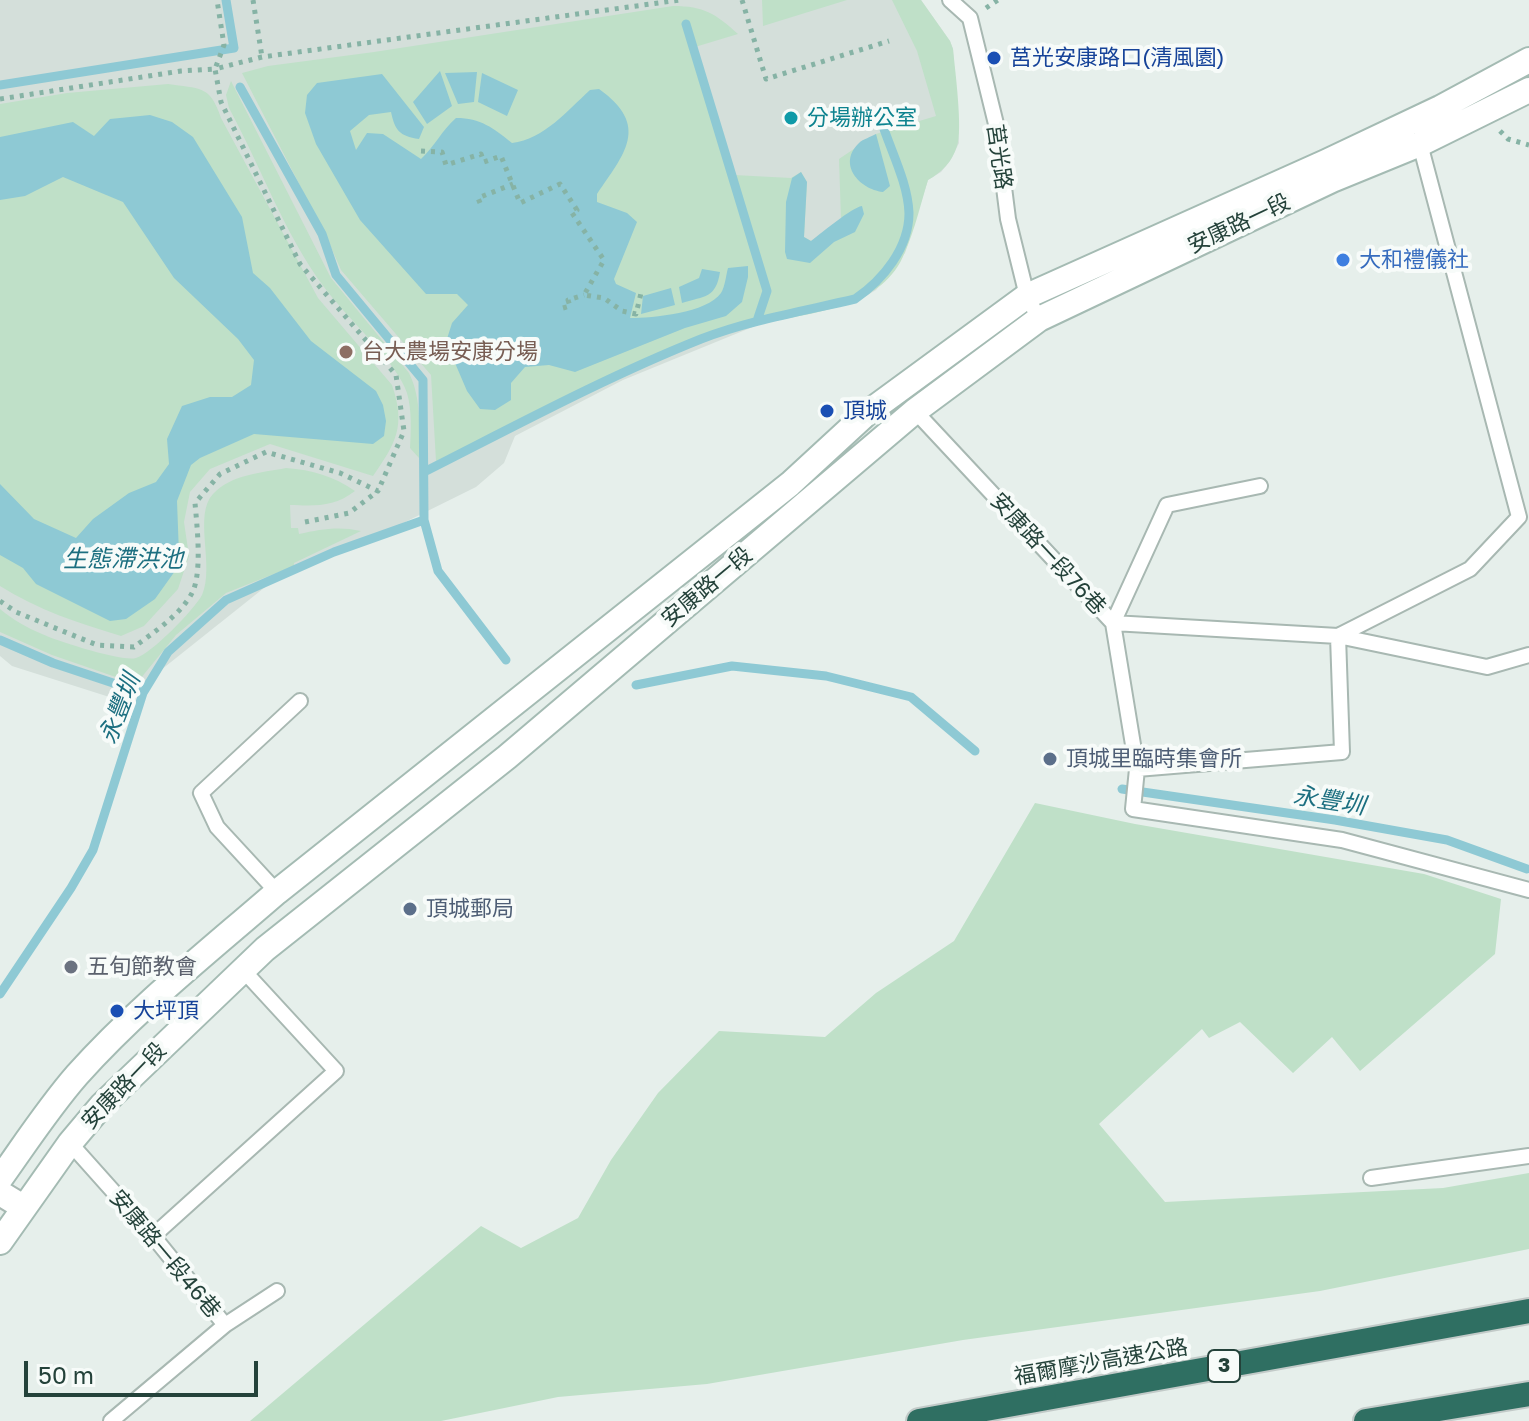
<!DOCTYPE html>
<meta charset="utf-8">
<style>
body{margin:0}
#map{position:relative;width:1529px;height:1421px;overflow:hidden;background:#e6efeb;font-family:"Golos Text",sans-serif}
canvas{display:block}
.scale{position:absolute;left:24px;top:1361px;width:234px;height:36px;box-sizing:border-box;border:4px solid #24423a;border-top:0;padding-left:10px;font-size:24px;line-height:28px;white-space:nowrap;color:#24423a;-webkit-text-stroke:6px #f7fbf9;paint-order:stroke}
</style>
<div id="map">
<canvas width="1529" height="1421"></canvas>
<div class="scale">50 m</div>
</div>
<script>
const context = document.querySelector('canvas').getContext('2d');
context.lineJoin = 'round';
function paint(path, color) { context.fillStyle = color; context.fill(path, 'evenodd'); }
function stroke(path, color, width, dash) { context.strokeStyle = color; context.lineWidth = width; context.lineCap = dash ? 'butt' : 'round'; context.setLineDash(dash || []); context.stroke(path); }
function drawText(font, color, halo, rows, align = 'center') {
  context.font = font + ' "Golos Text","Noto Sans TC",sans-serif'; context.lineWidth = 8; context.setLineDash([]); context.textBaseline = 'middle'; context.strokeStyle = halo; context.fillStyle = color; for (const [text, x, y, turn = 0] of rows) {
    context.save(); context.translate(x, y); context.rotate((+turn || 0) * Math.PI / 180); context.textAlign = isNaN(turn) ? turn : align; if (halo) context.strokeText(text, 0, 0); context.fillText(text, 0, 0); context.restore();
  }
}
paint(new Path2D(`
 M 0,0 L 921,0 L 950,41 L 953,49 L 959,143 L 950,161 L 941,172 L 928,180 L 905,253 L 876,290 L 856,302 L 760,324 L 623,380 L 515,436 L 504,463 L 476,487 L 375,537 L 269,584 L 122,701 L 12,666 L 0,656 Z`), '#d4dfda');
paint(new Path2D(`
 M 762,0 L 847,0 L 763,26 Z
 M 892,0 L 921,0 L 950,41 L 953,49 C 955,70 963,130 957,146 C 952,162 942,172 928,180 C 921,203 915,229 905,252 C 883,308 817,311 766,323 L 764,316 L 728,326 L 616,374 L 436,461 L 431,375 L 341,270 L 327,238 L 242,73 L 268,66 L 374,52 L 673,6 C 704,6 716,14 738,34 L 695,47 L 734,175 L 791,178 L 801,172 L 807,182 L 804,237 L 811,241 L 841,220 L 839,159 L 876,134 L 936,116 L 917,51 Z
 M 231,81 L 331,278 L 409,373 C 422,399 419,429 419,458 L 410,448 C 411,431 412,410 407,393 C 398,363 344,315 324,287 C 284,233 261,167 229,108 L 226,95 Z
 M 168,84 C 199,89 210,84 221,118 L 318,298 L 392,385 C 406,426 396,443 373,476 L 270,444 L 210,469 L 190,492 L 184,522 L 189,556 L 178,589 L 144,626 L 121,636 C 78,623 38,610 0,586 L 0,104 L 67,93 Z
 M 286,468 C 313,470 333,476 355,491 C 334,507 316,506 290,505 L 291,528 L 298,528 L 299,534 C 321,529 339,526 361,531 L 294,563 L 294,566 L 226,593 L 176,635 L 136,684 L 52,655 L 0,632 L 0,609 C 12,619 27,628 42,634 C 57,641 122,662 136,658 C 151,654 194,610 202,595 C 215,566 193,515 213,494 C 232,474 261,473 286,468 Z
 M 1035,803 L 1135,824 L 1424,874 L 1501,899 L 1495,954 L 1360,1071 L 1332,1037 L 1293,1073 L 1240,1022 L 1209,1038 L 1202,1029 L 1099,1124 L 1165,1202 L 1443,1188 L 1529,1173 L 1529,1249 L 1320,1291 L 963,1340 L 707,1384 L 558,1397 L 441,1421 L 250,1421 L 481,1226 L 521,1248 L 578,1218 L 611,1160 L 658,1093 L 719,1031 L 825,1037 L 876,993 L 954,941 Z`), '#bfe0c8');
paint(new Path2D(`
 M 440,71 L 452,106 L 427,124 L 413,102 Z
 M 477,72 L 474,102 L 458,104 L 445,73 Z
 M 482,73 L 518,90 L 507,116 L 478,102 Z
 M 382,74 L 424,127 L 419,139 C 399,136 395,130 391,112 L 369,115 L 350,131 L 356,150 L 367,133 L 383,134 L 421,159 C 435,146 442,130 456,118 C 481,118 493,128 512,143 C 544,139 567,111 590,90 L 599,89 C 651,126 624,154 597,194 L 597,202 L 627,213 L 637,222 L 614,279 L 616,284 L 636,293 L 630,318 C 653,318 707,313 721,293 C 725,287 726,275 728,268 L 748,266 L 748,277 L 742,302 L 726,316 L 685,328 L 575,372 L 549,365 L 525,367 L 511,383 L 511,400 L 495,410 L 480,409 L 467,391 L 446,342 L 452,323 L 468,305 L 457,294 L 426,294 L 360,220 L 316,144 L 305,113 L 307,95 L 317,83 Z
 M 150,115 L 172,122 L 193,137 L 242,217 L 253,273 L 270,288 L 311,341 L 376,391 L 383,405 L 386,421 L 384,436 L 373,444 L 254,434 L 200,458 L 191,465 L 177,501 L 179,554 L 175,571 L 155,599 L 126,619 L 110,621 L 36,584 L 23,568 L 0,555 L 0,484 L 34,519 L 76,538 L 93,519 L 129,493 L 156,482 L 169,464 L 167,439 L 182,406 L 210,397 L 232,397 L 251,385 L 254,360 L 238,339 L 174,278 L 123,202 L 63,177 L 25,196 L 0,200 L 0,137 L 73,122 L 94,136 L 110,119 Z
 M 876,134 L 890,186 L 883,192 C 859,189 837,164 859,143 C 863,139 871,137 876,134 Z
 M 801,172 L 807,182 L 804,237 L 811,241 C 823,232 851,208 862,206 L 864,214 L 855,232 L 834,242 L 810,263 L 787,259 L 785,252 L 786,202 L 792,178 Z
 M 702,269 L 720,272 C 716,298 705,296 682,303 L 679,287 L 699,278 Z
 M 671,288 L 675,305 L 641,314 L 643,296 Z`), '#8ec9d4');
stroke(new Path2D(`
 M 686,24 L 767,291 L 757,321
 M 0,85 L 234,48 L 226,0
 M 240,87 L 322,234 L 336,275 L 423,380 L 424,520 L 438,571 L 506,660
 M 424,472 C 515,426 606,377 701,339 C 750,320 804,311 855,299 C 883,280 909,248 909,213 C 908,185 893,155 884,129
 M 0,640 L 53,663 L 143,693
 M 636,685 L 732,666 L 826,676 L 911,697 L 975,751
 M 1122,789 L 1335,820 L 1447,840 L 1527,869
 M 0,994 L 71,888 L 93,850 L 143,693 L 168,652 L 226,600 L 334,552 L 424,520`), '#8ec9d4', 9);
const service = new Path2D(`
 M 950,0 L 970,18 L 996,124 L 1008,219 L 1027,296 L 1039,319
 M 1420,144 L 1519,517 L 1470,569 L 1338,636 L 1487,667 L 1529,655
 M 915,411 L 1113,623 L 1137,769 L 1342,752 L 1338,636 L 1113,623 L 1167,505 L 1260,486
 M 1137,769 L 1133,809 L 1342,840 L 1529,890
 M 277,892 L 217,827 L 201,793 L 300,701
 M 70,1143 L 153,1236 L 225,1325 L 111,1421
 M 1371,1178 L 1529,1156
 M 153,1236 L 336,1071 L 243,970
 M 225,1325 L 277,1291`);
const minor = new Path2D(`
 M 0,1193 L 23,1207`);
const secondary = new Path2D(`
 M 0,1179 C 25,1144 49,1107 77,1075 C 137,1008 209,951 277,892 L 790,484 L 866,414 L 1027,296 L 1326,162 L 1440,108 L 1529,60
 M 0,1242 L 70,1143 L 102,1105 L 265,949 L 507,757 L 915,411 L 1039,319 L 1332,180 L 1420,144 L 1529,90`);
const motorway = new Path2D(`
 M 919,1421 L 1529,1311
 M 1366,1421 L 1529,1394`);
stroke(service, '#a8b8b2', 18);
stroke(minor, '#a8b8b2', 28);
stroke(secondary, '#a4bbb3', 28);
stroke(motorway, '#c2cac8', 28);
stroke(new Path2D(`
 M 253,0 L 262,57
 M 742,0 L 766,79 L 889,41
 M 986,8 L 998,0
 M 0,99 L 181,71 L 215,69 L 224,45 L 217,0
 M 1500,131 L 1508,139 L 1529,145
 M 421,151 L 442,152 L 446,165 L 481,154 L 484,162 L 501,156 L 520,203 L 560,184 L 577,210 L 572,213 L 604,260 L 584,295 L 604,298 L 622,311 L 636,314 L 641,293
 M 480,203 L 478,198 L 513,184
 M 563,308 L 570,306 L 568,300 L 584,295
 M 305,522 L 349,513 L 378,491
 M 0,601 L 16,612 L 97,645 L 134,647 C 154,632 182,614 193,591 C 202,570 197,526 195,503 L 220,474 L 266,452 L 340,473 L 378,491 L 404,431 L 396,375 L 300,264 L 221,102 L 215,69 L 262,57 L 680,0`), '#86b3a5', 5, [4, 6]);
stroke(service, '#fff', 14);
stroke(minor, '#fff', 24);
stroke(secondary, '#fff', 24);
stroke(motorway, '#2f6f62', 24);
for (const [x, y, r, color] of [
 [994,58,8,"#1a4fb4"],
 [791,118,8,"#0f9aa8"],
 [1343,260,8,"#3f7fe0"],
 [346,352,8,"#8d6e63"],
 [827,411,8,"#1a4fb4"],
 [1050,759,8,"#5c6f8a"],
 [410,909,8,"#5c6f8a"],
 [71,967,8,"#6b7280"],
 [117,1011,8,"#1a4fb4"]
]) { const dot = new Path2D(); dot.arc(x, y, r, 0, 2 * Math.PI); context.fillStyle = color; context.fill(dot); stroke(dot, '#f7fbf9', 3); }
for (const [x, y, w] of [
 [1224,1366,32]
]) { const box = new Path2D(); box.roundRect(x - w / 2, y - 16, w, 32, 6); context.fillStyle = '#f7fbf9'; context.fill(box); stroke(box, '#24423a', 2); }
drawText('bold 20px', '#24423a', null, [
 ["3",1224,1366]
]);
drawText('22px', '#164399', '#f7fbf9', [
 ["莒光安康路口(清風園)",1010,58],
 ["頂城",843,411],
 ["大坪頂",133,1011]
], 'left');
drawText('22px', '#0d838f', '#f7fbf9', [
 ["分場辦公室",807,118]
], 'left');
drawText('22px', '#24423a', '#f7fbf9', [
 ["莒光路",999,157,82],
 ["安康路一段",1239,224,-25],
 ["安康路一段76巷",1048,554,47],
 ["安康路一段",707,587,-40],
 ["安康路一段",124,1086,-46],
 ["安康路一段46巷",165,1254,50],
 ["福爾摩沙高速公路",1101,1362,-10]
]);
drawText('22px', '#366cbe', '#f7fbf9', [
 ["大和禮儀社",1359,260]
], 'left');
drawText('22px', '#785e54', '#f7fbf9', [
 ["台大農場安康分場",362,352]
], 'left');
drawText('22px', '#4e5e75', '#f7fbf9', [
 ["頂城里臨時集會所",1066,759],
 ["頂城郵局",426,909]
], 'left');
drawText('22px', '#5b616d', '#f7fbf9', [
 ["五旬節教會",87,967]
], 'left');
drawText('italic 24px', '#1c6f80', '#f7fbf9', [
 ["生態滯洪池",123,559],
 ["永豐圳",120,709,-69],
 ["永豐圳",1329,801,9]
]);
</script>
